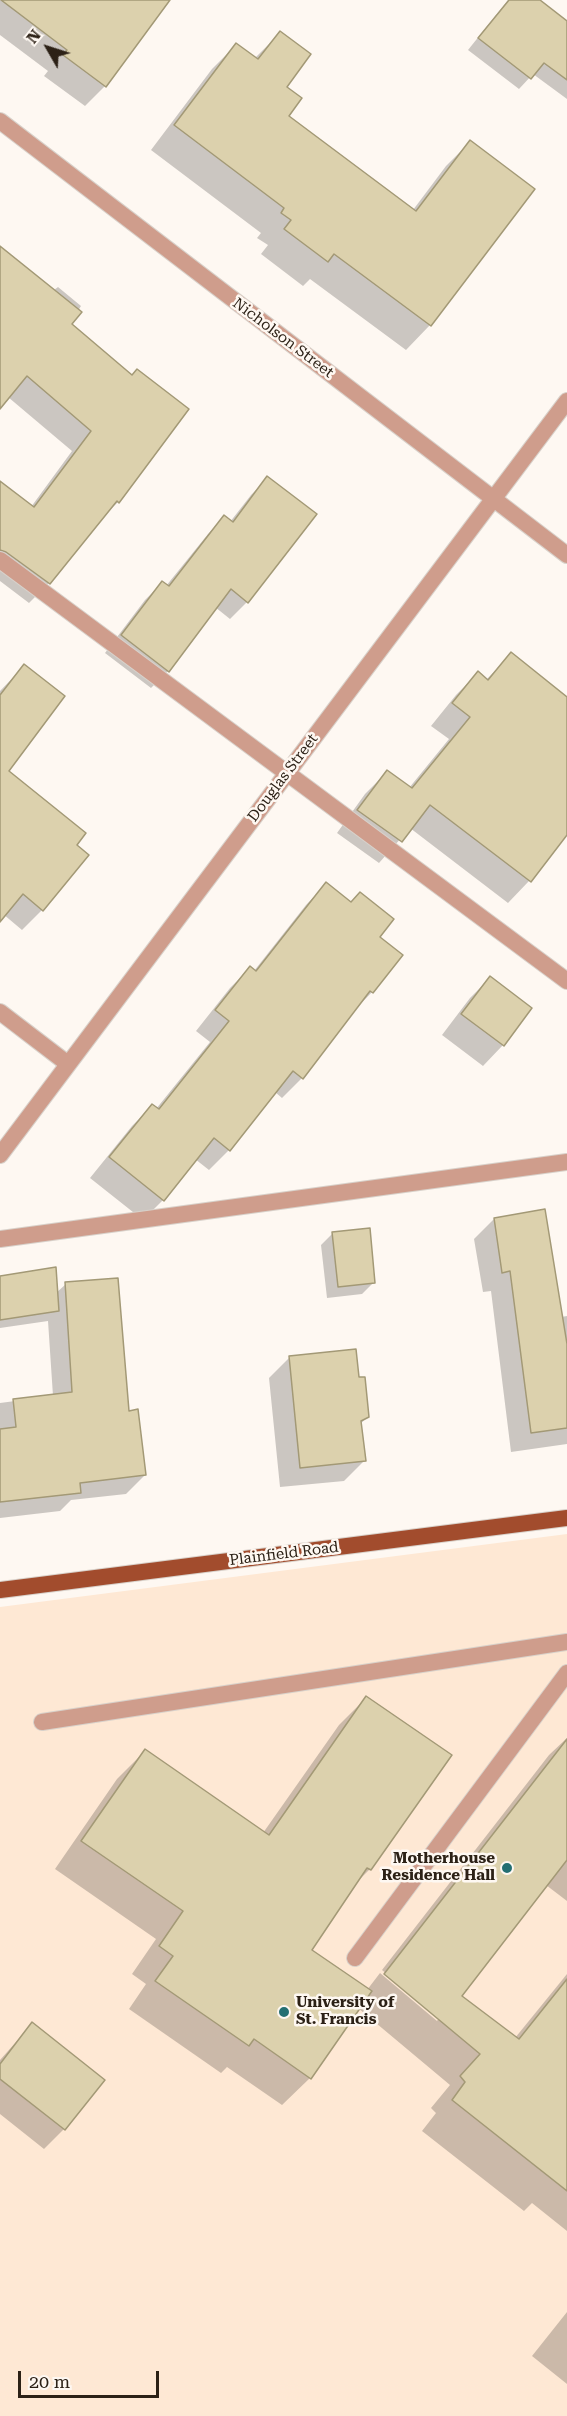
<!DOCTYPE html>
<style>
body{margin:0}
#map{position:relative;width:567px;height:2416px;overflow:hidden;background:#fef8f2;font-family:"Roboto Serif",serif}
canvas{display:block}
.north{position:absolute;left:18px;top:18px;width:60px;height:60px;-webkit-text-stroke:4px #fef8f2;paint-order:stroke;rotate:309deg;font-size:16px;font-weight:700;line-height:24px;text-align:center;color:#2c2116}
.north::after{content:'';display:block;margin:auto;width:21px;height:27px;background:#2c2116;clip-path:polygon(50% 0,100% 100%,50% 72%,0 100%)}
.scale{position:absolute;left:18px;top:2371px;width:141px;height:27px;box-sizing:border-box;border:3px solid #2c2116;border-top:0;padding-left:8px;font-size:18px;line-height:21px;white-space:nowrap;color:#2c2116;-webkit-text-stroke:4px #fef8f2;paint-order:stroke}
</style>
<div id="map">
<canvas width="567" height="2416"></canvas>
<div class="north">N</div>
<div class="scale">20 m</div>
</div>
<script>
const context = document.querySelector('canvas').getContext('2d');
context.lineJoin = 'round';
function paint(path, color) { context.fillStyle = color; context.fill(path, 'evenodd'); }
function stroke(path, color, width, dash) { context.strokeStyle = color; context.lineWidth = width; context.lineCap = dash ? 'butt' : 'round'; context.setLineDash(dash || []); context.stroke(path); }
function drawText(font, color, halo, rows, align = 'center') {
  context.font = font + ' "Roboto Serif",serif'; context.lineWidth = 5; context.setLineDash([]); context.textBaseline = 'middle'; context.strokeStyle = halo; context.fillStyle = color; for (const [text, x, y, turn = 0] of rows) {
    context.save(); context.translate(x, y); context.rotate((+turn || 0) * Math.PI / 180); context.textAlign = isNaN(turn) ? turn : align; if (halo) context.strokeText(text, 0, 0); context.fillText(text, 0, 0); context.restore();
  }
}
paint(new Path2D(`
 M 567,1534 L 567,2416 L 0,2416 L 0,1607 Z`), '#fee8d4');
paint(new Path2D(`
 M 0,0 L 169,0 L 105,86 L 85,106 L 44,76 L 48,71 L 0,35 Z
 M 508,0 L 538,0 L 567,23 L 567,99 L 533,74 L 519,89 L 468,50 Z
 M 280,33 L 286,116 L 413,210 L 446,166 L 470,142 L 430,325 L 406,350 L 310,279 L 303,286 L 261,254 L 268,245 L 257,238 L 261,233 L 151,150 L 212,69 L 236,45 L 255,58 Z
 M 0,248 L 54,290 L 58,287 L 81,306 L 70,324 L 132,376 L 187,409 L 118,502 L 98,522 L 49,583 L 29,603 L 0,581 L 0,483 L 31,507 L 72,451 L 8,397 L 0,406 Z
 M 268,478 L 247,602 L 230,619 L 215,607 L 168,671 L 151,688 L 105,653 L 145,600 L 162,583 L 166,586 L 208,534 L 224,517 L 230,522 L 251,495 Z
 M 511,654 L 567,708 L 567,833 L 529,881 L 508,903 L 410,828 L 379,863 L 337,833 L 365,794 L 387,772 L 409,788 L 449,739 L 431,726 L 456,695 L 478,673 L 486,680 Z
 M 24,666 L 7,771 L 75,845 L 87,855 L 42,910 L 22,930 L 3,914 L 0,918 L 0,691 Z
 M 326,884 L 377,937 L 372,992 L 352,1013 L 302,1078 L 282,1098 L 275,1092 L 229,1150 L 209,1170 L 195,1159 L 163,1200 L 143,1220 L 90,1178 L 132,1126 L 152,1106 L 156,1109 L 210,1042 L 196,1031 L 230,988 L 250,968 L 254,971 L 306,905 Z
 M 490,978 L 530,1009 L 503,1045 L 483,1066 L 442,1035 L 470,998 Z
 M 494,1219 L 561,1317 L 567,1316 L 567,1444 L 511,1452 L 491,1291 L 483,1292 L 474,1239 Z
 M 333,1233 L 373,1283 L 362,1294 L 327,1298 L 321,1245 Z
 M 0,1278 L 56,1293 L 66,1284 L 127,1413 L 145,1475 L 126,1494 L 71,1500 L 60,1511 L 0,1518 L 0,1403 L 53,1396 L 48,1321 L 0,1328 Z
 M 289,1358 L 358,1379 L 368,1417 L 360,1424 L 365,1460 L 344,1481 L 280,1487 L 269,1378 Z
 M 366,1698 L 370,1869 L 354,1885 L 310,1950 L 367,1990 L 380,1973 L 437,2021 L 439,2018 L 382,1970 L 549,1755 L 567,1738 L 567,1901 L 546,1885 L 460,1996 L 515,2038 L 567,1974 L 567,2231 L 532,2203 L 524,2211 L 422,2131 L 436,2113 L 431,2108 L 450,2085 L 358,2008 L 310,2078 L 282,2105 L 227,2067 L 221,2073 L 129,2009 L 146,1984 L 132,1974 L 156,1939 L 55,1869 L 117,1779 L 145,1751 L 263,1833 L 339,1725 Z
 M 32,2024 L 64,2129 L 44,2149 L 0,2114 L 0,2060 Z
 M 567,2312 L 567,2384 L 532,2356 Z`), '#0003');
const building = new Path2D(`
 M 1,0 L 170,0 L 106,87 L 63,55 L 67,50 Z
 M 509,0 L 540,0 L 567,21 L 567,80 L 544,63 L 531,79 L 478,38 Z
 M 280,31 L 311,54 L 287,87 L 302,98 L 289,116 L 416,211 L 470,140 L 535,189 L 431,326 L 334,254 L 328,262 L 284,229 L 291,220 L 281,213 L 284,208 L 174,125 L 236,43 L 258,59 Z
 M 0,246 L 82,312 L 72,324 L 132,375 L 137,369 L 189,409 L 119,503 L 117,501 L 50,584 L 6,552 L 0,550 L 0,481 L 34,507 L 91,431 L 27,376 L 0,409 Z
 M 267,476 L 317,514 L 248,603 L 231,589 L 169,672 L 121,635 L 162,581 L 169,586 L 224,515 L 233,522 Z
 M 511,652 L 567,697 L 567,835 L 531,882 L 430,805 L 402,842 L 357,810 L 387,770 L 412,788 L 470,717 L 452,703 L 478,671 L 488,680 Z
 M 24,664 L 65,696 L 9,771 L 86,833 L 77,845 L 89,855 L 43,911 L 23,894 L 0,922 L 0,695 Z
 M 326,882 L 351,902 L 360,892 L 394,919 L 380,937 L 403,955 L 373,993 L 370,991 L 303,1079 L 293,1071 L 230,1151 L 214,1138 L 164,1201 L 109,1157 L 152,1104 L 159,1109 L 229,1021 L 215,1010 L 250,966 L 256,971 Z
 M 490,976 L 532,1008 L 504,1046 L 461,1014 Z
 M 545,1209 L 567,1344 L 567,1428 L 531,1433 L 510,1271 L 502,1273 L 494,1218 Z
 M 370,1228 L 375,1283 L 338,1287 L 332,1232 Z
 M 56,1267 L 59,1311 L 0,1320 L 0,1276 Z
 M 118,1278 L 129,1411 L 138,1409 L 146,1475 L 80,1483 L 81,1493 L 0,1502 L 0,1429 L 16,1427 L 13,1399 L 72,1392 L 65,1282 Z
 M 356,1349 L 359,1377 L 365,1377 L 369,1417 L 361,1421 L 366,1461 L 300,1468 L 289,1356 Z
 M 366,1696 L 452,1755 L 371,1870 L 367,1868 L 312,1950 L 372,1991 L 311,2079 L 254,2039 L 249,2046 L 155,1981 L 173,1956 L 159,1946 L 183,1911 L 81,1841 L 145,1749 L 269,1835 Z
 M 567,1739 L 567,1860 L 462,1996 L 519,2039 L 567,1979 L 567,2191 L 452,2100 L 465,2082 L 460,2076 L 480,2054 L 384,1974 Z
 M 32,2022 L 105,2080 L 65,2130 L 0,2079 L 0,2064 Z`);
paint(building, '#dcd1ad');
stroke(building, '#a39976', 1.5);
const service = new Path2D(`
 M 0,560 L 567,981
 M 0,1239 L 567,1162
 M 42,1722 L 567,1642
 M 355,1958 L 567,1673`);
const minor = new Path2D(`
 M 0,121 L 567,555
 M 0,1012 L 68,1064
 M 0,1155 L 567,401`);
const primary = new Path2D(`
 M 0,1590 L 567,1518`);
stroke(service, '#d8d1ca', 18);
stroke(minor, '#d8d1ca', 18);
stroke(primary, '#d8d1ca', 18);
stroke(service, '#cf9d8c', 16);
stroke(minor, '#cf9d8c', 16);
stroke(primary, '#a24c2d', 16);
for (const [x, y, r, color] of [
 [507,1868,6,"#246f72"],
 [284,2012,6,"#246f72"]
]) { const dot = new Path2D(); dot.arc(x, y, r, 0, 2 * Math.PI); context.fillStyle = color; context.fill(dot); stroke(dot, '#fef8f2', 2); }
drawText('15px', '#2c2116', '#fef8f2', [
 ["Nicholson Street",283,338,37],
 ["Douglas Street",283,778,-53],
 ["Plainfield Road",284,1554,-7]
]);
drawText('bold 15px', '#2c2116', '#fef8f2', [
 ["Motherhouse",495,1859],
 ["Residence Hall",495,1876],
 ["University of",296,2003,"left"],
 ["St. Francis",296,2020,"left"]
], 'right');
</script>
